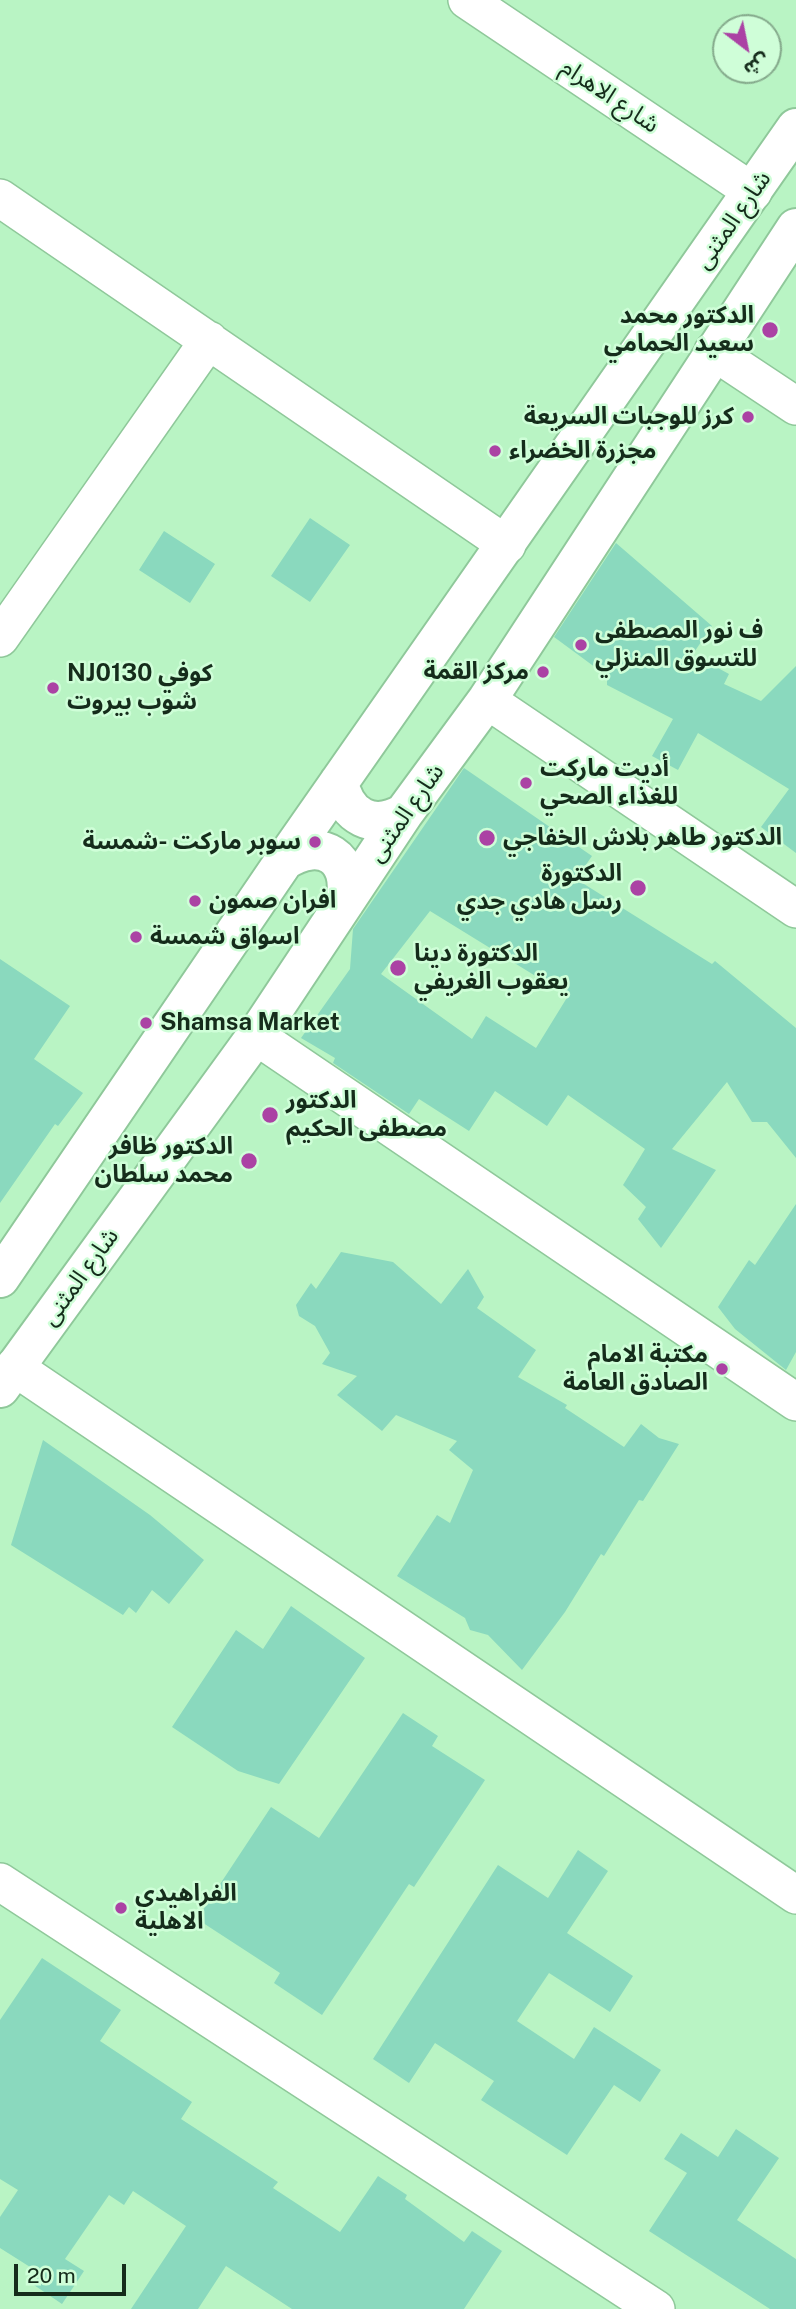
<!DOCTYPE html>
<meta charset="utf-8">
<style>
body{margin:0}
#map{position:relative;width:796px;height:2309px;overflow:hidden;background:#b9f4c4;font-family:"Public Sans","Noto Sans Arabic",sans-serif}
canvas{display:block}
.north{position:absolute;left:712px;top:14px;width:70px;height:70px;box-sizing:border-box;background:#cffed8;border:2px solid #85aa8c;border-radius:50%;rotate:148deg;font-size:19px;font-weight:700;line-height:28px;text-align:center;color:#152c1b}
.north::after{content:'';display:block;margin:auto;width:24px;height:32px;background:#ab42a4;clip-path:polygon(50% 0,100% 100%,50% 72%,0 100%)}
.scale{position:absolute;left:14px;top:2264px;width:112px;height:32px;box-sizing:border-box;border:4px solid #152c1b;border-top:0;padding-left:9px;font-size:21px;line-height:24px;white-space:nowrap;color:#152c1b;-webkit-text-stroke:5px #cffed8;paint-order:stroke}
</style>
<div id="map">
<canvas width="796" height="2309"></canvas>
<div class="north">ش</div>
<div class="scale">20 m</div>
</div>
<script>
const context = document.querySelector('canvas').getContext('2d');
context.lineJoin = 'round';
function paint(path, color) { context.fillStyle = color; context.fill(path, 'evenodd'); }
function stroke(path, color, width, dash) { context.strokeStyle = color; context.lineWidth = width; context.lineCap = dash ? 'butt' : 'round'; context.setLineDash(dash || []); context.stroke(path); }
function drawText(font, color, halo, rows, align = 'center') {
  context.font = font + ' "Public Sans","Noto Sans Arabic",sans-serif'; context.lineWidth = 5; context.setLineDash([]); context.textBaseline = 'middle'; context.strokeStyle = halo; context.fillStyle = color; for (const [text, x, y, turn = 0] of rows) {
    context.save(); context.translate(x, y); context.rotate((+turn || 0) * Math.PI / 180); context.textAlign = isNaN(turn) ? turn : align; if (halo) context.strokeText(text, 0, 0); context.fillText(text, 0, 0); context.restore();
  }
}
paint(new Path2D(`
 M 310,518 L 350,545 L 310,602 L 271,576 Z
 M 164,531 L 215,564 L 190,603 L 139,570 Z
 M 616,543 L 712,626 L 684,667 L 700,674 L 707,662 L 729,674 L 724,684 L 761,701 L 796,666 L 796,853 L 761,827 L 789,789 L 698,733 L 678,770 L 652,756 L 673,719 L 607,685 L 607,676 L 554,637 Z
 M 464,768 L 592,856 L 576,879 L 712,964 L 715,961 L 796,1028 L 796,1158 L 767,1122 L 752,1122 L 727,1082 L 672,1149 L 716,1170 L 661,1248 L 638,1219 L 646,1207 L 623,1185 L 645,1149 L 568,1095 L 547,1126 L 495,1091 L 469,1131 L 419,1099 L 409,1114 L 333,1063 L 335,1058 L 301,1038 L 350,969 L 353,929 ZM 430,911 L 568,996 L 536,1048 L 486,1016 L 472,1039 L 381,974 Z
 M 0,959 L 70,1006 L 34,1059 L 83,1093 L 58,1126 L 55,1124 L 0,1203 Z
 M 796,1204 L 796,1352 L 786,1370 L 735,1329 L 718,1307 L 749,1260 L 755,1265 Z
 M 341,1252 L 393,1262 L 441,1304 L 468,1269 L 484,1297 L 477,1308 L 536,1350 L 518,1377 L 567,1405 L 565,1408 L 624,1447 L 641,1424 L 659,1438 L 679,1444 L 643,1501 L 639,1500 L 604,1556 L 601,1554 L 565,1612 L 522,1670 L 488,1635 L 470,1630 L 465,1618 L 397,1576 L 437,1515 L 450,1523 L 473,1470 L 449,1450 L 457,1441 L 396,1415 L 382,1431 L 337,1395 L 357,1376 L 322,1364 L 330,1353 L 315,1326 L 299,1316 L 296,1305 L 311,1283 L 316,1289 Z
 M 43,1440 L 150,1515 L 204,1560 L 169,1604 L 152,1590 L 136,1613 L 129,1607 L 123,1615 L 11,1545 Z
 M 291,1606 L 365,1658 L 279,1784 L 238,1771 L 172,1727 L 236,1630 L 263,1649 Z
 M 403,1713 L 438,1736 L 432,1746 L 485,1780 L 414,1887 L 409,1884 L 322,2015 L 274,1983 L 280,1973 L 197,1919 L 271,1807 L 319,1838 Z
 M 578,1850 L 608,1871 L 567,1933 L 633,1976 L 610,2012 L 549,1973 L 517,2021 L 574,2059 L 594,2027 L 661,2070 L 640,2102 L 614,2085 L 567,2155 L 481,2100 L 494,2081 L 435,2043 L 409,2083 L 373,2059 L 498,1865 L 548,1898 Z
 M 42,1958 L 121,2010 L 100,2041 L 192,2102 L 181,2119 L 278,2182 L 273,2188 L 340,2232 L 378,2176 L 407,2195 L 405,2199 L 464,2242 L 472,2231 L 502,2251 L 464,2309 L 292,2309 L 226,2266 L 198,2309 L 131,2309 L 186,2226 L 133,2191 L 124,2205 L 109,2195 L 65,2259 L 84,2271 L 62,2304 L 31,2283 L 38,2272 L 0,2248 L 0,2217 L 18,2190 L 0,2179 L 0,2020 Z
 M 736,2129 L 779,2158 L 737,2220 L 796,2259 L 796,2309 L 770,2309 L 649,2231 L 687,2173 L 664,2159 L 681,2133 L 718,2157 Z`), '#8ad9be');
const street = new Path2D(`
 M 467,0 L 753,192
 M 0,198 L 507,545
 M 713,351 L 796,406
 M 0,638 L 209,340
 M 487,700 L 796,909
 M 256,1036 L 796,1402
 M 14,1367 L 796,1895
 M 0,1882 L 656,2309`);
const secondary = new Path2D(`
 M 339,782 C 346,817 373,831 404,813
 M 284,861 C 321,836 355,857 345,902
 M 0,1278 L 284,861 L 796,128
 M 0,1388 L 256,1036 L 404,813 L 487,700 L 796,228`);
stroke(street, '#8fc89a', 40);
stroke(secondary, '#8fc89a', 42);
stroke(street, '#fff', 37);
stroke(secondary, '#fff', 38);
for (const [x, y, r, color] of [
 [770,330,9,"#ab42a4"],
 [748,417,7,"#ab42a4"],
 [495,451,7,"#ab42a4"],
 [581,645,7,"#ab42a4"],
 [543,672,7,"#ab42a4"],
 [53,688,7,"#ab42a4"],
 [526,783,7,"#ab42a4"],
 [487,838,9,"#ab42a4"],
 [315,842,7,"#ab42a4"],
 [638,888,9,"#ab42a4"],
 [195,901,7,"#ab42a4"],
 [136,937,7,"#ab42a4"],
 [398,968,9,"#ab42a4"],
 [146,1023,7,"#ab42a4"],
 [270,1115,9,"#ab42a4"],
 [249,1161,9,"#ab42a4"],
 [722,1369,7,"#ab42a4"],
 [121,1908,7,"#ab42a4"]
]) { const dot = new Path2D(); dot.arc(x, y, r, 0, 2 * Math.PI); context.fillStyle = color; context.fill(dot); stroke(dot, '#cffed8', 2.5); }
drawText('24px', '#152c1b', '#cffed8', [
 ["شارع الاهرام",610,96,34],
 ["شارع المثنى",733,220,-55],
 ["شارع المثنى",406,813,-55],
 ["شارع المثنى",80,1277,-54]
]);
drawText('bold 24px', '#152c1b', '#cffed8', [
 ["الدكتور محمد",754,316,"right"],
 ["سعيد الحمامي",754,344,"right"],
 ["كرز للوجبات السريعة",734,417,"right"],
 ["مجزرة الخضراء",509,451],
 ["ف نور المصطفى",595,631],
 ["للتسوق المنزلي",595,659],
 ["مركز القمة",529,672,"right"],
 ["NJ0130 كوفي",67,674],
 ["شوب بيروت",67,702],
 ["أديت ماركت",540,769],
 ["للغذاء الصحي",540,797],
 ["الدكتور طاهر بلاش الخفاجي",503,838],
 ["سوبر ماركت -شمسة",301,842,"right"],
 ["الدكتورة",622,874,"right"],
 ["رسل هادي جدي",622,902,"right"],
 ["افران صمون",209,901],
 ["اسواق شمسة",150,937],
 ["الدكتورة دينا",414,954],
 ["يعقوب الغريفي",414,982],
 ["Shamsa Market",160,1023],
 ["الدكتور",286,1101],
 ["مصطفى الحكيم",286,1129],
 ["الدكتور ظافر",233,1147,"right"],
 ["محمد سلطان",233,1175,"right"],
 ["مكتبة الامام",708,1355,"right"],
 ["الصادق العامة",708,1383,"right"],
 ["الفراهيدي",135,1894],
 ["الاهلية",135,1922]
], 'left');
</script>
